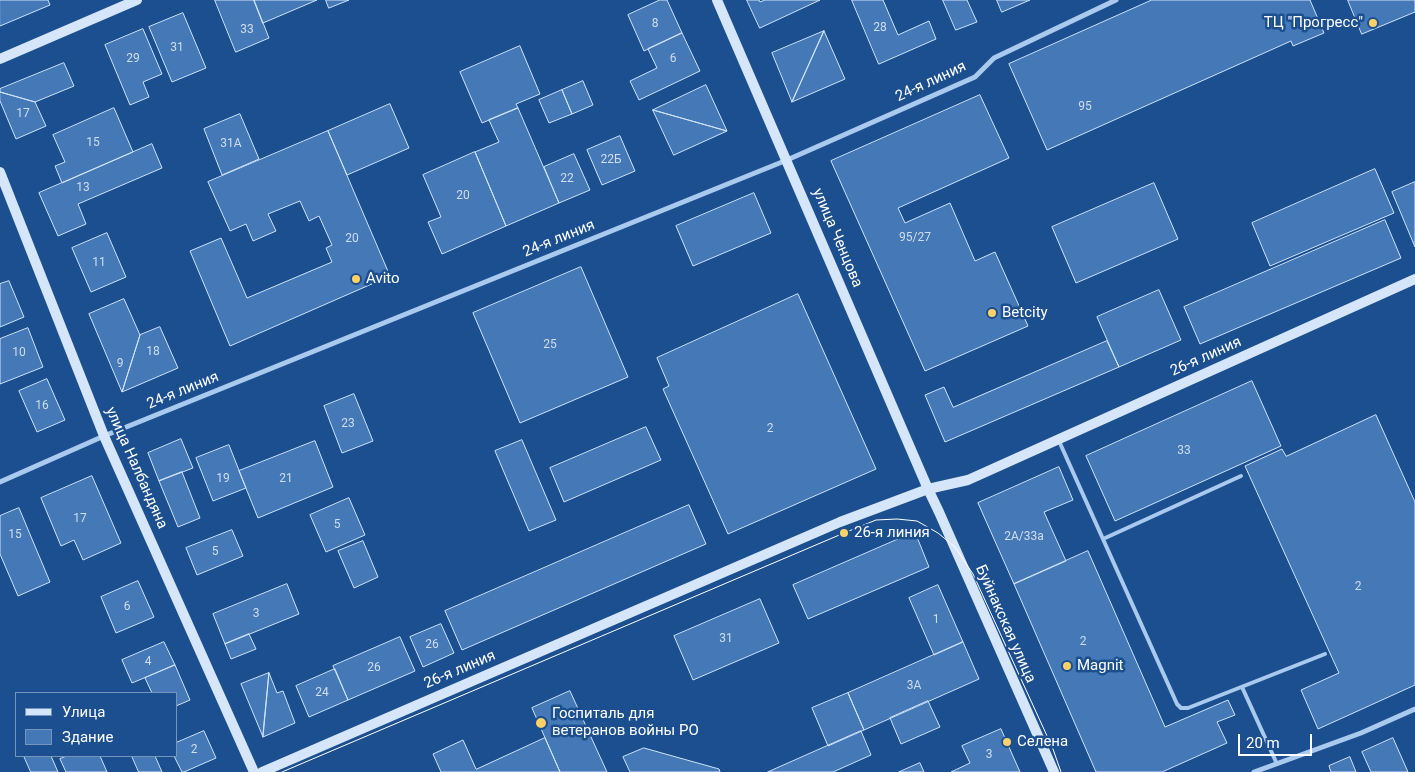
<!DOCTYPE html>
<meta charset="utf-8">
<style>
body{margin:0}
#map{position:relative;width:1415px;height:772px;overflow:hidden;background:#1b4f8f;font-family:Roboto,sans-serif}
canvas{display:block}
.legend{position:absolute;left:15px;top:692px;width:162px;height:65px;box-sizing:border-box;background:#1b4f8f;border:1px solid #7695bc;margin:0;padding:6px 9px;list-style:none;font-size:15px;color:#fff}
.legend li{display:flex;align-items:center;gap:10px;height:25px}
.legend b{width:25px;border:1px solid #7695bc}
.scale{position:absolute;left:1238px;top:734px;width:74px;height:22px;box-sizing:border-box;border:2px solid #fff;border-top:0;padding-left:6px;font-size:15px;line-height:18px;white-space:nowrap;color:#fff;-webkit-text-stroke:4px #1b4f8f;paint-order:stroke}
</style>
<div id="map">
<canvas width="1415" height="772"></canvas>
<ul class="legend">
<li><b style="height:6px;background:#d6e6fa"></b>Улица</li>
<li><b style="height:14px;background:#4478b7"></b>Здание</li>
</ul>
<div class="scale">20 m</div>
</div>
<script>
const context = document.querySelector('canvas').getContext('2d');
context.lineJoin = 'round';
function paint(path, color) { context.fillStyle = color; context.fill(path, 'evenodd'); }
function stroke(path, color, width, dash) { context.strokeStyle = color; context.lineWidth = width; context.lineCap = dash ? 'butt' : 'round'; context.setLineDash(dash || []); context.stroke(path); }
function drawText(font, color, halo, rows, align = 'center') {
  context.font = font + ' Roboto,sans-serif'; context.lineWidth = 5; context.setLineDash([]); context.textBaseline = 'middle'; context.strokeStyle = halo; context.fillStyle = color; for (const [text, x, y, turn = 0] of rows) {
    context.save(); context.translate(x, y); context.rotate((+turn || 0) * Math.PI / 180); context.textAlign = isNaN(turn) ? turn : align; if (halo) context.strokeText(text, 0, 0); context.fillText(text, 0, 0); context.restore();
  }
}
const building = new Path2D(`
 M 0,0 L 48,0 L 50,5 L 0,26 Z
 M 215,0 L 254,0 L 269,38 L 236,52 Z
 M 254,0 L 317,0 L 263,23 Z
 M 326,0 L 349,0 L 329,8 Z
 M 660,0 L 667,0 L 682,33 L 644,51 L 628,15 Z
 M 747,0 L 759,0 L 760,2 L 765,0 L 820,0 L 760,28 Z
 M 852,0 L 883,0 L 898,35 L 929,21 L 936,39 L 879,64 Z
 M 943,0 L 967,0 L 977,22 L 956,30 Z
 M 997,0 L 1030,0 L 1002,12 Z
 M 1152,0 L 1310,0 L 1324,33 L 1293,46 L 1291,41 L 1047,150 L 1009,64 Z
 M 1348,0 L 1415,0 L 1415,12 L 1362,34 Z
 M 183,13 L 206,68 L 172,82 L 149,27 Z
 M 143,29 L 162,74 L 143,82 L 149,97 L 130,105 L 105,45 Z
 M 824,31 L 845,79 L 792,102 Z
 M 824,31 L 792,102 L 772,53 Z
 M 682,33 L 700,71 L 639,100 L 630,81 L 657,68 L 648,49 Z
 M 520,46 L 540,94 L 516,104 L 518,108 L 482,123 L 460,72 Z
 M 64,63 L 74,86 L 35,102 L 0,92 L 0,89 Z
 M 583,81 L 593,105 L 572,114 L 562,90 Z
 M 706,85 L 727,131 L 653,110 Z
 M 562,90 L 572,114 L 549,123 L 539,100 Z
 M 0,92 L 35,102 L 46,126 L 16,139 L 0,101 Z
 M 980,95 L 1009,158 L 898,208 L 905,223 L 950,203 L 975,261 L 995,252 L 1028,326 L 925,371 L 831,161 Z
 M 390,104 L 409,148 L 347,175 L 328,131 Z
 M 114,108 L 133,152 L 62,183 L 55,166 L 65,162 L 53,135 Z
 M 518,108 L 559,203 L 506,226 L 475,152 L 499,142 L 489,120 Z
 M 653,110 L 727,131 L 674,155 Z
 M 240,114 L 259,159 L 222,175 L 204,129 Z
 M 328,131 L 390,276 L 230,346 L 190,251 L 221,238 L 247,298 L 332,262 L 326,248 L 332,245 L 319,216 L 309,221 L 300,201 L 268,214 L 276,231 L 253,241 L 246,224 L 230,231 L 208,182 Z
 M 620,136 L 635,171 L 602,185 L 587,150 Z
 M 152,144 L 162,168 L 78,204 L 86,224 L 58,236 L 39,193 Z
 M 475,152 L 506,226 L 442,254 L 428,222 L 441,217 L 423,175 Z
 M 574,154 L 590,190 L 559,203 L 544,167 Z
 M 1375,169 L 1394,213 L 1270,266 L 1252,223 Z
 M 1415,182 L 1415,247 L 1392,192 Z
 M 1154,183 L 1178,239 L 1076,283 L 1052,227 Z
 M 754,193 L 771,233 L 693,266 L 676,226 Z
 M 1385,220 L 1401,258 L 1200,344 L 1184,307 Z
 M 107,233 L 126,277 L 91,292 L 72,248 Z
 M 581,267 L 628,377 L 520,423 L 473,313 Z
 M 9,281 L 24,317 L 0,327 L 0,284 Z
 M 1159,290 L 1181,340 L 1119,367 L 1097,317 Z
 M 798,294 L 876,469 L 728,534 L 663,389 L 669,386 L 657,358 Z
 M 124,299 L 140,335 L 122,392 L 89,314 Z
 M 160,327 L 178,368 L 122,392 L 140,335 Z
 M 28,328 L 43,367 L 0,384 L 0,339 Z
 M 1107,341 L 1119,367 L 945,442 L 925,395 L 944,387 L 953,407 Z
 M 47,379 L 65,420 L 37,432 L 19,391 Z
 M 1252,381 L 1281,446 L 1115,521 L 1086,456 Z
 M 354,394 L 373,441 L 342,453 L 324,406 Z
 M 1376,415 L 1415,502 L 1415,685 L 1318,729 L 1301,690 L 1339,673 L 1245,466 L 1282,449 L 1286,456 Z
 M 646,427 L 661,460 L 564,502 L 550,468 Z
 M 181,439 L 193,468 L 159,481 L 148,453 Z
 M 522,440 L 556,520 L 529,531 L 495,451 Z
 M 315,441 L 333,487 L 258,518 L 239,471 Z
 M 229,445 L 246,488 L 213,501 L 196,458 Z
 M 1059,467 L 1073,500 L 1044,512 L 1066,561 L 1014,584 L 978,503 Z
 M 182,472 L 200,518 L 178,527 L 159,481 Z
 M 92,476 L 121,543 L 83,560 L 74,540 L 61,546 L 41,498 Z
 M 349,498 L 365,535 L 326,552 L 310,515 Z
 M 689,505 L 706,544 L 462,650 L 445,611 Z
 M 19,508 L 50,582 L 18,596 L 0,554 L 0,516 Z
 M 232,530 L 243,556 L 197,575 L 186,548 Z
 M 915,532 L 929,567 L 808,619 L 793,585 Z
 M 363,541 L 378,577 L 354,588 L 338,551 Z
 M 1088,551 L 1165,727 L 1228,700 L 1235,715 L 1217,722 L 1227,743 L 1162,772 L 1096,772 L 1014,584 Z
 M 138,581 L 154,617 L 116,633 L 101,597 Z
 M 287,584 L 299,614 L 225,644 L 213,614 Z
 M 938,585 L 963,642 L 934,655 L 909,598 Z
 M 760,599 L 779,643 L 693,680 L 674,636 Z
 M 441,624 L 454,653 L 423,667 L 410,637 Z
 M 249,634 L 256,649 L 231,659 L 225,644 Z
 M 400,637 L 415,671 L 348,700 L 333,666 Z
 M 164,642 L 175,665 L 132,683 L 122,660 Z
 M 963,642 L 979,679 L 864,730 L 848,693 Z
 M 175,665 L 190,700 L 176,706 L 176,693 L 152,693 L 145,678 Z
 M 335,669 L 348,700 L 309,717 L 296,686 Z
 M 269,673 L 263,737 L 241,684 Z
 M 269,673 L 277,693 L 283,691 L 295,723 L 263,737 Z
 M 570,691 L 607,772 L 560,772 L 532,708 Z
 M 848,693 L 864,730 L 828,746 L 812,708 Z
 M 928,701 L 940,727 L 901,744 L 890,718 Z
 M 1001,729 L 1020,772 L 951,772 L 970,763 L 962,746 Z
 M 204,731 L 216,758 L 184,772 L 182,772 L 174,756 L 176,756 L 176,743 Z
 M 861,731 L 871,755 L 833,772 L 768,772 Z
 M 545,738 L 560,772 L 441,772 L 433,754 L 463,740 L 476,769 Z
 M 1393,738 L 1408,772 L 1371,772 L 1362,752 Z
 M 644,748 L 719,769 L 720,772 L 630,772 L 623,757 Z
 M 24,756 L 51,756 L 58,772 L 31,772 Z
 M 67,756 L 100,756 L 107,772 L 66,772 L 60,759 Z
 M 132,756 L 155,756 L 162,772 L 139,772 Z
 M 1350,757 L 1356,772 L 1331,772 L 1329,766 Z
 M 920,763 L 924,772 L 899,772 Z`);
paint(building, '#4478b7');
stroke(building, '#cfe3fa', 1);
stroke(new Path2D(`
 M 1059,441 L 1177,704 L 1181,708 L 1188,708 L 1325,654
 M 1103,539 L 1241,476
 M 1242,687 L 1277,764`), '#a9c9ee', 4);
stroke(new Path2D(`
 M 0,482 L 104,436 L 787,160 L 975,77 L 994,58 L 1116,0
 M 1254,772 L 1361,733 L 1415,709`), '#a9c9ee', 5);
stroke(new Path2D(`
 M 717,0 L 928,489 L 939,512 L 1054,772
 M 0,59 L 137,0
 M 0,172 L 104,436 L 254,772
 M 262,772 L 840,522 L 928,489 L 968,480 L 1415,279`), '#d6e6fa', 10);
stroke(new Path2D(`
 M 282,772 L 844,533 L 876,520 L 897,519 L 917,521 L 938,533 L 955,547 L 973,574 L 1053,749 L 1061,772`), '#fff', 1);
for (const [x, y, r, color] of [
 [1373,23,5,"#ffd166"],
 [356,279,5,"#ffd166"],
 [992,313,5,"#ffd166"],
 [844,533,5,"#ffd166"],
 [1067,666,5,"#ffd166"],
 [541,723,6,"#ffd166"],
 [1007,742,5,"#ffd166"]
]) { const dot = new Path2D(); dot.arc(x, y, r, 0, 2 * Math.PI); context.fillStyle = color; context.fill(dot); stroke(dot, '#1b4f8f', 2); }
drawText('12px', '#d0dded', null, [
 ["8",655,24],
 ["28",880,28],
 ["33",247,30],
 ["31",177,48],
 ["29",133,59],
 ["6",673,59],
 ["95",1085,107],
 ["17",23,114],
 ["15",93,143],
 ["31А",231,144],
 ["22Б",611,160],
 ["22",567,179],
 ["13",83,188],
 ["20",463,196],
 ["95/27",915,238],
 ["20",352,239],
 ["11",99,263],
 ["25",550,345],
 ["18",153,352],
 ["10",19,353],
 ["9",120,364],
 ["16",42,406],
 ["23",348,424],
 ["2",770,429],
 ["33",1184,451],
 ["19",223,479],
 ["21",286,479],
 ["17",80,519],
 ["5",337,525],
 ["15",15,535],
 ["2А/33а",1024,537],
 ["5",215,552],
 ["2",1358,587],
 ["6",127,607],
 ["3",256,614],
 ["1",936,620],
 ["31",726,639],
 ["2",1083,642],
 ["26",432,645],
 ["4",148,662],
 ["26",374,668],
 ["3А",914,686],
 ["24",322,693],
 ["2",194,750],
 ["3",989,755]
]);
drawText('15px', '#fff', '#1b4f8f', [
 ["ТЦ \"Прогресс\"",1363,23,"right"],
 ["Avito",366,279],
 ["Betcity",1002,313],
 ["26-я линия",854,533],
 ["Magnit",1077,666],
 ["Госпиталь для",552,714],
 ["ветеранов войны РО",552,731],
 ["Селена",1017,742]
], 'left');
drawText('15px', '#fff', '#1b4f8f', [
 ["24-я линия",931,82,-25],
 ["улица Ченцова",837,238,67],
 ["24-я линия",559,239,-22],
 ["26-я линия",1206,357,-24],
 ["24-я линия",183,391,-22],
 ["улица Налбандяна",136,468,66],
 ["Буйнакская улица",1005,624,66],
 ["26-я линия",460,670,-23]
]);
</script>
